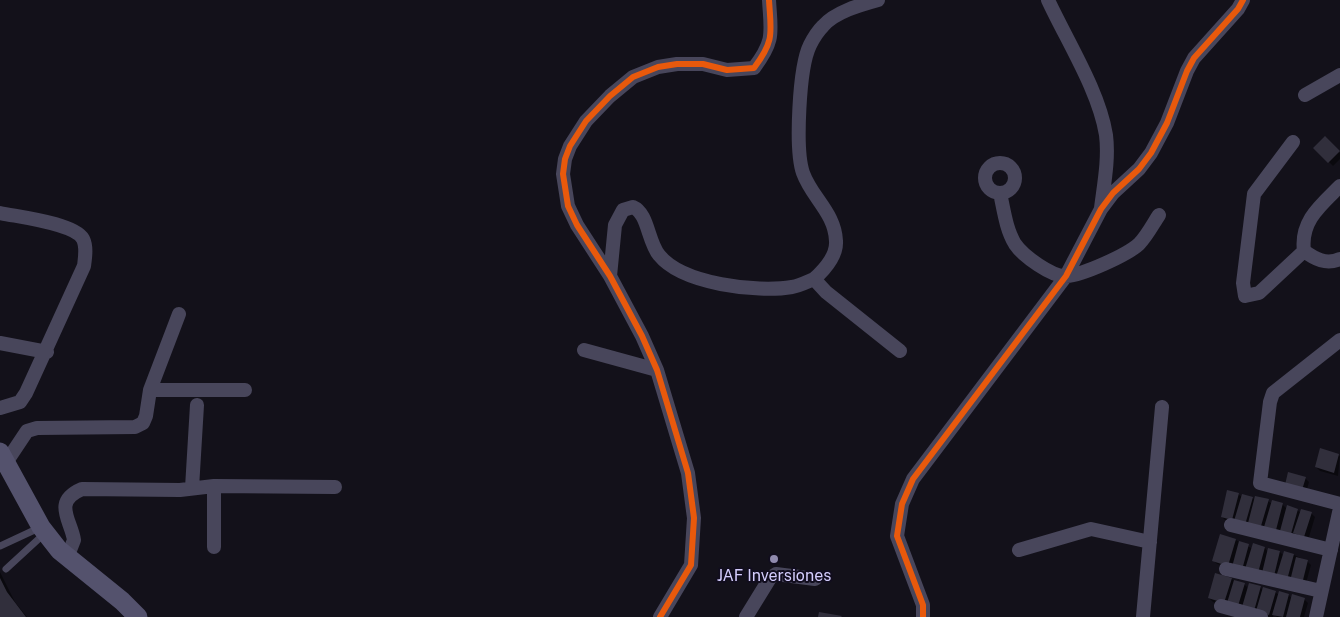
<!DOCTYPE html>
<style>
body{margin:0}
canvas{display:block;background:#13111a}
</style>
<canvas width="1340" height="617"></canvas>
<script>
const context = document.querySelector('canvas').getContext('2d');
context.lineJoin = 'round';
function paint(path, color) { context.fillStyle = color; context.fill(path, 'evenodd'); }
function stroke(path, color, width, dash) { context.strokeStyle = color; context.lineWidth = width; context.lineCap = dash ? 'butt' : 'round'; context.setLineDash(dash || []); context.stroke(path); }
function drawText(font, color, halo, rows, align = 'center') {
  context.font = font + ' "Public Sans",sans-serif'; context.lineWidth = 4; context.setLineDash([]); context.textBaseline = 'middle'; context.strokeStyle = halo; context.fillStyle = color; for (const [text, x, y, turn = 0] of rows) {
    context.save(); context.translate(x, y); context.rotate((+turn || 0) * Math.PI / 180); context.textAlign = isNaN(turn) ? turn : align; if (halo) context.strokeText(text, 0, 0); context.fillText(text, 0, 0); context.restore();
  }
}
paint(new Path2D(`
 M 1325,138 L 1340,153 L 1340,159 L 1333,166 L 1315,148 Z
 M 1321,450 L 1340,456 L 1338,476 L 1320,471 L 1316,467 Z
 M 1305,478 L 1309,482 L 1306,493 L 1290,489 Z
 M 1238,494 L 1242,497 L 1253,498 L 1255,501 L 1268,501 L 1272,504 L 1282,504 L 1287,509 L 1297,510 L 1301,513 L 1311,513 L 1315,517 L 1309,537 L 1226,521 L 1222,517 Z
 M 1236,540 L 1253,549 L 1265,548 L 1268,552 L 1269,550 L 1280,552 L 1284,556 L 1294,555 L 1307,561 L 1311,565 L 1305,587 L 1217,564 L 1214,561 Z
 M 0,572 L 15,602 L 27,617 L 0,617 Z
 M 1231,579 L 1244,584 L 1249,589 L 1260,587 L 1263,590 L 1275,592 L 1279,595 L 1289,595 L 1292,599 L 1304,599 L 1308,603 L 1304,617 L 1277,617 L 1274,614 L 1273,617 L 1269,617 L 1213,602 L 1209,598 Z`), '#0007');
paint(new Path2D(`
 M 1325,136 L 1340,151 L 1328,163 L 1313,148 Z
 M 1320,448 L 1339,454 L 1334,473 L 1315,467 Z
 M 1288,472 L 1306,477 L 1302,490 L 1285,485 Z
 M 1227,490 L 1239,493 L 1232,520 L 1221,517 Z
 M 1242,494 L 1253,497 L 1245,525 L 1234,521 Z
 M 1255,496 L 1269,499 L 1261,526 L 1248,523 Z
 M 1272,500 L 1283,503 L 1276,530 L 1264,527 Z
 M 1287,505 L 1298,509 L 1291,534 L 1280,531 Z
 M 1301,509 L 1312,512 L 1304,537 L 1293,533 Z
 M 1220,534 L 1236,539 L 1228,566 L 1212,561 Z
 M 1239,541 L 1249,544 L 1242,570 L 1232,567 Z
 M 1253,543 L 1265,547 L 1258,573 L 1245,569 Z
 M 1268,548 L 1280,551 L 1274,576 L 1262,573 Z
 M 1284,551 L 1294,554 L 1287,580 L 1276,577 Z
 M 1296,557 L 1308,560 L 1302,584 L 1290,581 Z
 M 1215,573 L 1232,578 L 1224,603 L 1208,598 Z
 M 0,578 L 7,592 L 26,617 L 0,617 Z
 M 1234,580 L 1245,583 L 1238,606 L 1227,603 Z
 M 1249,583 L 1261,586 L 1254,611 L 1242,607 Z
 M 1263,587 L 1276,591 L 1269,615 L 1256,611 Z
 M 1279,591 L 1289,594 L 1283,617 L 1272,615 Z
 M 1292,594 L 1305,598 L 1300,617 L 1286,617 Z
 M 819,612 L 842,616 L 841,617 L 818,617 Z`), '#312f3c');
stroke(new Path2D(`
 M 0,546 L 41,527
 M 6,569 L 44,534`), '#48465b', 7);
stroke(new Path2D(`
 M 1048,0 C 1067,41 1099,91 1106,135 C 1109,159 1104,184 1101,208
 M 1305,95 L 1340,75
 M 1293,142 L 1254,194 L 1243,283 L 1245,296 L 1259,293 L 1304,251
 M985 178a15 15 0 1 1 30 0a15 15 0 1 1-30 0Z
 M 1340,186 C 1321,205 1300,221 1304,251 C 1315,259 1326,265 1340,259
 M 1000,193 C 1004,211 1006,229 1015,244 C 1023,256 1052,277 1066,276 C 1083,275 1127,255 1139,244 C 1147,236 1153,224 1159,215
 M 0,213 C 18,217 74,223 83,239 C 87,247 85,258 84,266 L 26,393 L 20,402 L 0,408
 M 610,276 L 615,225 L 623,210 L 633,207 C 648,213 648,242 659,255 C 682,284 757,293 792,287 C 799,286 807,282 814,279 L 826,292 L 900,351
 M 814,279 C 824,270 837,256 836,241 C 835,213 812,198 803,173 C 795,150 799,67 810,45 C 813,39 818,31 823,26 C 835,12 860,5 878,0
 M 1340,340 L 1273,393 L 1270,402 L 1260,483 L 1340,504
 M 0,343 L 47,352
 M 584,350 L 657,370
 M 150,390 L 245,390
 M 7,461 L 27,431 L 37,428 L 135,427 L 143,423 L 146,416 L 150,390 L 179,314
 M 214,486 L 214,547
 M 192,488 L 197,405
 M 1231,525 L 1331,550
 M 1019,550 L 1091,529 L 1150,542
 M 67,558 L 74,540 C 71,520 52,502 82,489 L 180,490 L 214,486 L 335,487
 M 1226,569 L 1321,591
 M 1221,606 L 1261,617
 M 660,617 L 691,565 L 694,518 L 688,473 L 657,370 L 642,336 L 610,276 L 577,225 L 568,206 L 563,174 L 565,159 L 570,146 L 586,121 L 610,96 L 633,77 L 658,67 L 677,64 L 703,64 L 727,70 L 754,68 C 775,40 771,33 769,0
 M 746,617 L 770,578 L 776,574 L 815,579
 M 923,617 L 923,605 L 897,536 L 902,504 L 913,479 L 1066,276 L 1101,209 L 1113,193 L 1139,169 L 1151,153 L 1167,123 L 1187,71 L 1194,58 L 1238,9 L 1243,0
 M 1143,617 L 1162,407
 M 1316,617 L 1340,508`), '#48465b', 14);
stroke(new Path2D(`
 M 0,452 L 41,527 L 59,550 L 122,601 L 138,617`), '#54526d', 19);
stroke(new Path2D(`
 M 660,617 L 691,565 L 694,518 L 688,473 L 657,370 L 642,336 L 610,276 L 577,225 L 568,206 L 563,174 L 565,159 L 570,146 L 586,121 L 610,96 L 633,77 L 658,67 L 677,64 L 703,64 L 727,70 L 754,68 C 775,40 771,33 769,0
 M 923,617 L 923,605 L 897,536 L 902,504 L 913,479 L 1066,276 L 1101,209 L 1113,193 L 1139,169 L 1151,153 L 1167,123 L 1187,71 L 1194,58 L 1238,9 L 1243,0`), '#e8590c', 6);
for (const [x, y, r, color] of [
 [774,559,5,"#908bae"]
]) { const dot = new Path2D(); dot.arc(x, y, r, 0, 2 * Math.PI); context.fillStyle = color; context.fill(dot); stroke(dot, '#110d1e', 2); }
drawText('16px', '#d4cdfd', '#110d1e', [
 ["JAF Inversiones",774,576]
]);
</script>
